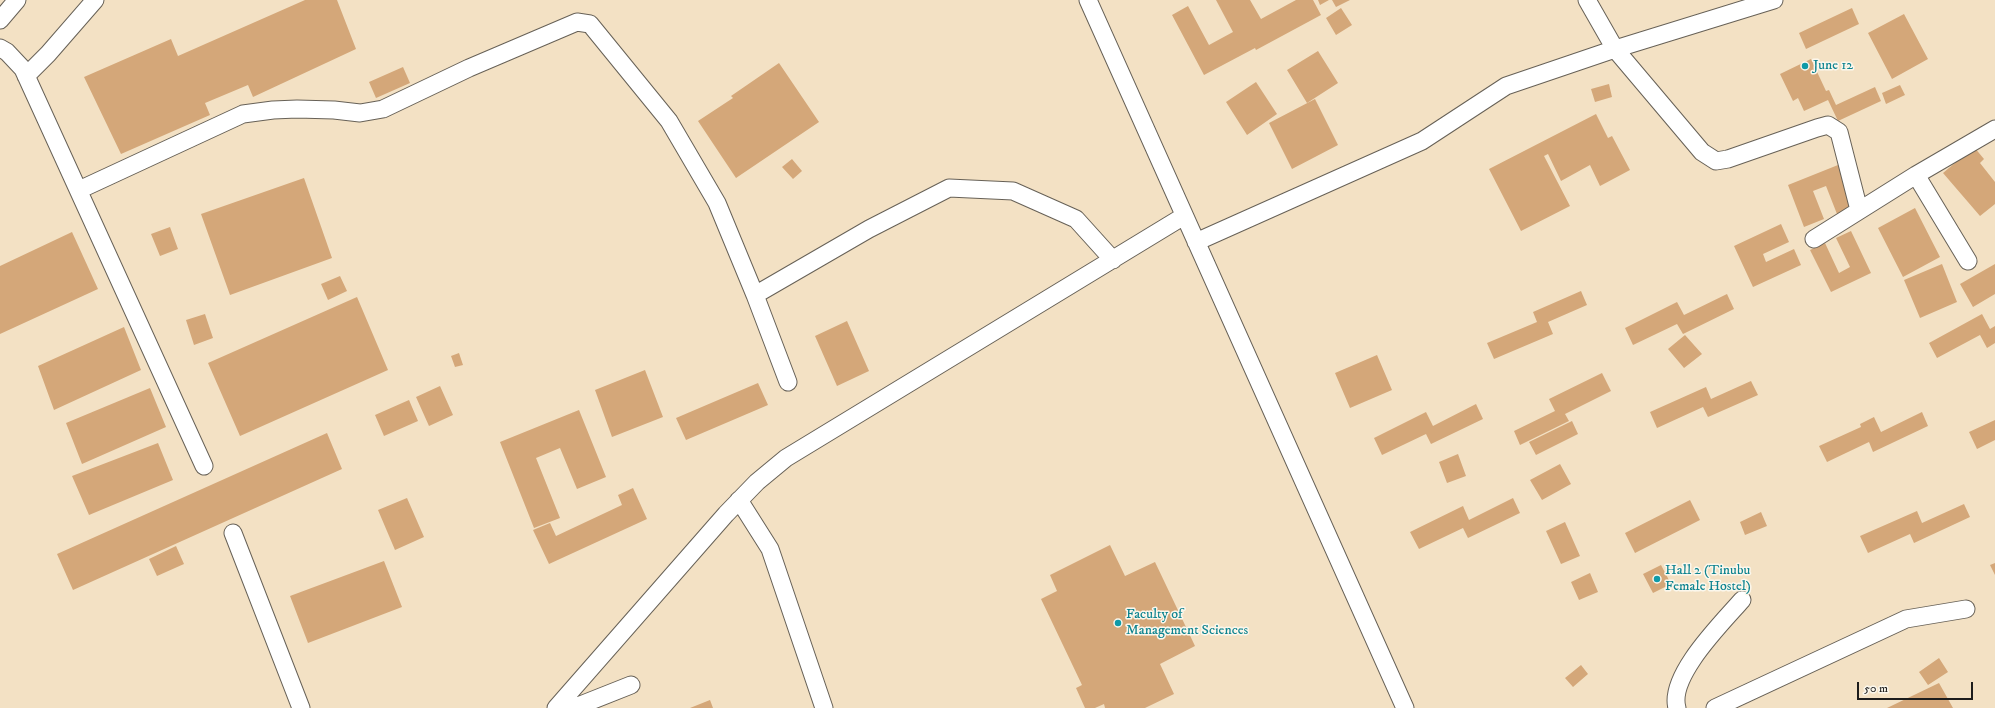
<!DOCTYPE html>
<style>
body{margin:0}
#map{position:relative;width:1995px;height:708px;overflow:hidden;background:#f3e1c4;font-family:"IM FELL DW Pica",serif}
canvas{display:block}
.scale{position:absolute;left:1857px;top:682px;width:116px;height:18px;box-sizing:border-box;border:2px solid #1c1c1c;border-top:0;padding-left:5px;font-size:12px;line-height:14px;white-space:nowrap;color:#1c1c1c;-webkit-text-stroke:3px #fbf7ec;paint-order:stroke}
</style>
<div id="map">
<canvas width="1995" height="708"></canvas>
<div class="scale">50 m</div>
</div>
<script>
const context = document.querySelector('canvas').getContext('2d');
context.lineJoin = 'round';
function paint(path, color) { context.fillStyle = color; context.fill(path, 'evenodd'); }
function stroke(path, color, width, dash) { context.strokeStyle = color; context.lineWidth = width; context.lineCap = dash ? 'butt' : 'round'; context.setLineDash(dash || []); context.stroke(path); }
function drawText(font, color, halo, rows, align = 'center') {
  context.font = font + ' "IM FELL DW Pica",serif'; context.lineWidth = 3; context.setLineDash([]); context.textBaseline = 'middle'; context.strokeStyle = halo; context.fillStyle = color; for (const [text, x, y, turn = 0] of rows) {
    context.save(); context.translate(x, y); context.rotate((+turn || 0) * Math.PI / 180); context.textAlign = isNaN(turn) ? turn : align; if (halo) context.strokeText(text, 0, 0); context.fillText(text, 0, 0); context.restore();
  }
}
paint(new Path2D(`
 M 305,0 L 337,0 L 356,49 L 253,97 L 248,85 L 205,103 L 210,115 L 121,154 L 84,77 L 171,39 L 178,56 Z
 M 1216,0 L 1250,0 L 1261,19 L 1296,0 L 1313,0 L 1321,15 L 1256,50 L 1255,48 L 1204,75 L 1172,15 L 1188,6 L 1209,45 L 1233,32 Z
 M 1318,0 L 1329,0 L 1320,5 Z
 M 1332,0 L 1350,0 L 1336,7 Z
 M 1341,8 L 1352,25 L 1336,35 L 1326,18 Z
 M 1852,8 L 1859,24 L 1806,49 L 1799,33 Z
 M 1904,14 L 1928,59 L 1892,79 L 1868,33 Z
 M 1318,51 L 1338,83 L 1307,103 L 1287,70 Z
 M 1811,59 L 1826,91 L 1829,90 L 1836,105 L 1875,87 L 1881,101 L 1838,121 L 1828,100 L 1804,111 L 1798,98 L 1793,101 L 1780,74 Z
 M 779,63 L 819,122 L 736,178 L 698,121 L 733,98 L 731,96 Z
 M 403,67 L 410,83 L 376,98 L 369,82 Z
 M 1256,82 L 1277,114 L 1247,135 L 1226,102 Z
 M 1609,84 L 1612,97 L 1595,102 L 1591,89 Z
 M 1900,85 L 1905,95 L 1886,104 L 1882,93 Z
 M 1315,99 L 1338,145 L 1292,169 L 1269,123 Z
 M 1596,114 L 1608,138 L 1612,136 L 1630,170 L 1600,186 L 1590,165 L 1561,181 L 1548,154 L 1544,156 L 1570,206 L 1521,231 L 1489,169 Z
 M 1974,147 L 1984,159 L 1980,163 L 1995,182 L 1995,204 L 1980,216 L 1943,173 Z
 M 792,159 L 802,171 L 793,179 L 782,167 Z
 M 1838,165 L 1855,207 L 1837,214 L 1826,186 L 1813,191 L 1824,219 L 1804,227 L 1788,185 Z
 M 304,178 L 332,258 L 230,295 L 201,214 Z
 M 1915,208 L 1940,257 L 1903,277 L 1878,228 Z
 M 1781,224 L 1789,242 L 1763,254 L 1766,262 L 1794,249 L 1801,265 L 1753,287 L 1734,246 Z
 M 170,227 L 178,249 L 160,256 L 151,234 Z
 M 1851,231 L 1871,273 L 1831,292 L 1810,250 L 1825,243 L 1839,273 L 1850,267 L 1836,238 Z
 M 72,232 L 98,289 L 0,334 L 0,266 Z
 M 1942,264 L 1957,302 L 1920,318 L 1904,280 Z
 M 1995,264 L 1995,294 L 1973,307 L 1960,284 Z
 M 340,276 L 347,291 L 328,300 L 321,284 Z
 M 1581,291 L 1587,305 L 1548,322 L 1553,334 L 1494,359 L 1487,343 L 1537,322 L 1533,312 Z
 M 1727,294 L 1734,309 L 1683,334 L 1677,324 L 1633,345 L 1625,328 L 1677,302 L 1684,315 Z
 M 357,297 L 388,370 L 240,436 L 208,363 Z
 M 205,314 L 213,338 L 194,345 L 186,320 Z
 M 1982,314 L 1990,329 L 1995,326 L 1995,343 L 1987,348 L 1980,335 L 1937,358 L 1929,343 Z
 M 847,321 L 869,371 L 837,386 L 815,336 Z
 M 124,327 L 141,370 L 54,410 L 38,366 Z
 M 1685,335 L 1702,354 L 1684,368 L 1668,349 Z
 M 459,353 L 463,365 L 455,367 L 451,356 Z
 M 1377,355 L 1392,390 L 1350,408 L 1335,373 Z
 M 645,370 L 663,417 L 612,437 L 595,390 Z
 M 1602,373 L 1611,391 L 1565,414 L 1569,421 L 1520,445 L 1514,431 L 1555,411 L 1549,399 Z
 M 1751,381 L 1758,395 L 1708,417 L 1703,407 L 1657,428 L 1650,412 L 1706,387 L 1711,399 Z
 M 758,383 L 768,405 L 686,440 L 676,418 Z
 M 440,386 L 453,415 L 429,426 L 416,397 Z
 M 150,388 L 166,427 L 82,464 L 66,423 Z
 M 409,400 L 418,421 L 384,436 L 375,415 Z
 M 1476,404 L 1483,419 L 1431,444 L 1426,434 L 1382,455 L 1374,438 L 1426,412 L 1433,426 Z
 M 579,410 L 606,477 L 577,489 L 560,448 L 536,458 L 560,518 L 534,528 L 500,442 Z
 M 1922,412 L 1928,426 L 1873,452 L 1869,442 L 1827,462 L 1819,446 L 1861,427 L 1860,424 L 1874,417 L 1881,432 Z
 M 1995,420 L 1995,440 L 1977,449 L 1969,432 Z
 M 1572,421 L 1578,434 L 1536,455 L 1529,442 Z
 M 327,433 L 342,469 L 73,590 L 57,554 Z
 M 158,443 L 173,480 L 89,515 L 72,476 Z
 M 1458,454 L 1466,476 L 1447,483 L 1439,462 Z
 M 1560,464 L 1571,484 L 1542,500 L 1530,480 Z
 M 633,488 L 647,519 L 549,564 L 533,530 L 550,523 L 556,536 L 622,505 L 618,495 Z
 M 407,498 L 424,537 L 395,550 L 378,510 Z
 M 1513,498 L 1520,513 L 1468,538 L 1463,528 L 1419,549 L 1410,532 L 1463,506 L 1469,520 Z
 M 1690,500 L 1700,520 L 1635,553 L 1625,533 Z
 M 1964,504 L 1970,517 L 1914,543 L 1910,534 L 1868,553 L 1860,536 L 1917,511 L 1922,523 Z
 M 1761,512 L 1767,526 L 1745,535 L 1740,522 Z
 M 1565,522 L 1580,556 L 1561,564 L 1546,531 Z
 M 1110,545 L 1125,576 L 1155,562 L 1195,646 L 1160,664 L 1174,694 L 1145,708 L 1105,708 L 1104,704 L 1095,708 L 1085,708 L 1076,688 L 1082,685 L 1041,599 L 1057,591 L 1050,575 Z
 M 176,546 L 184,564 L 157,576 L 149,559 Z
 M 384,561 L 402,607 L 308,643 L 290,596 Z
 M 1995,563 L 1995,575 L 1990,565 Z
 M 1661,565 L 1671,584 L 1653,593 L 1643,574 Z
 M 1590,573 L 1598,592 L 1579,600 L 1571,582 Z
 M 1939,658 L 1948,672 L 1928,685 L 1919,672 Z
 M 1581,665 L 1588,674 L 1573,687 L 1565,678 Z
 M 1939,683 L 1953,708 L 1887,708 Z
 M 710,700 L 713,708 L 690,708 Z`), '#d4a779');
const minor = new Path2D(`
 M 1088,0 L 1405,708
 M 1587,0 L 1615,49 L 1702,152 L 1716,161 L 1728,159 L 1817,128 L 1828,125 L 1839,132 L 1859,210
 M 0,20 L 17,0
 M 0,48 L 7,52 L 23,69 L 204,466
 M 26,76 L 48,54 L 95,0
 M 1916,175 L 1968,261
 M 79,190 L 243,114 L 273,110 L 297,109 L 334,110 L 360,113 L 383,109 L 469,68 L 577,22 L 590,24 L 669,121 L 717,203 L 755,295 L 788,382
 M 1814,239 L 1916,175 L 1995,129
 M 1196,242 L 1422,141 L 1506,86 L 1615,49 L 1774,0
 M 755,295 L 869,229 L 949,188 L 1013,191 L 1076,219 L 1113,260
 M 739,500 L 770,549 L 824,708
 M 233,533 L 301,708
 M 556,708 L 726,514 L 757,482 L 786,458 L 1184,216
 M 573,708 L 631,685
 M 1677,708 C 1668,676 1722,623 1742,600
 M 1715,708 L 1906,619 L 1966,609`);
stroke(minor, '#676157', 19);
stroke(minor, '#fff', 17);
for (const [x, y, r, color] of [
 [1805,66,4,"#0f9aa8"],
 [1657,579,4,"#0f9aa8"],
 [1118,623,4,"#0f9aa8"]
]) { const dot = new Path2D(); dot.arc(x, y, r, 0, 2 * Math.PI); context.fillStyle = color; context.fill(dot); stroke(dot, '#fbf7ec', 1.5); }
drawText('14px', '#0d838f', '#fbf7ec', [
 ["June 12",1813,66],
 ["Hall 2 (Tinubu",1665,571],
 ["Female Hostel)",1665,587],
 ["Faculty of",1126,615],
 ["Management Sciences",1126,631]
], 'left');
</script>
